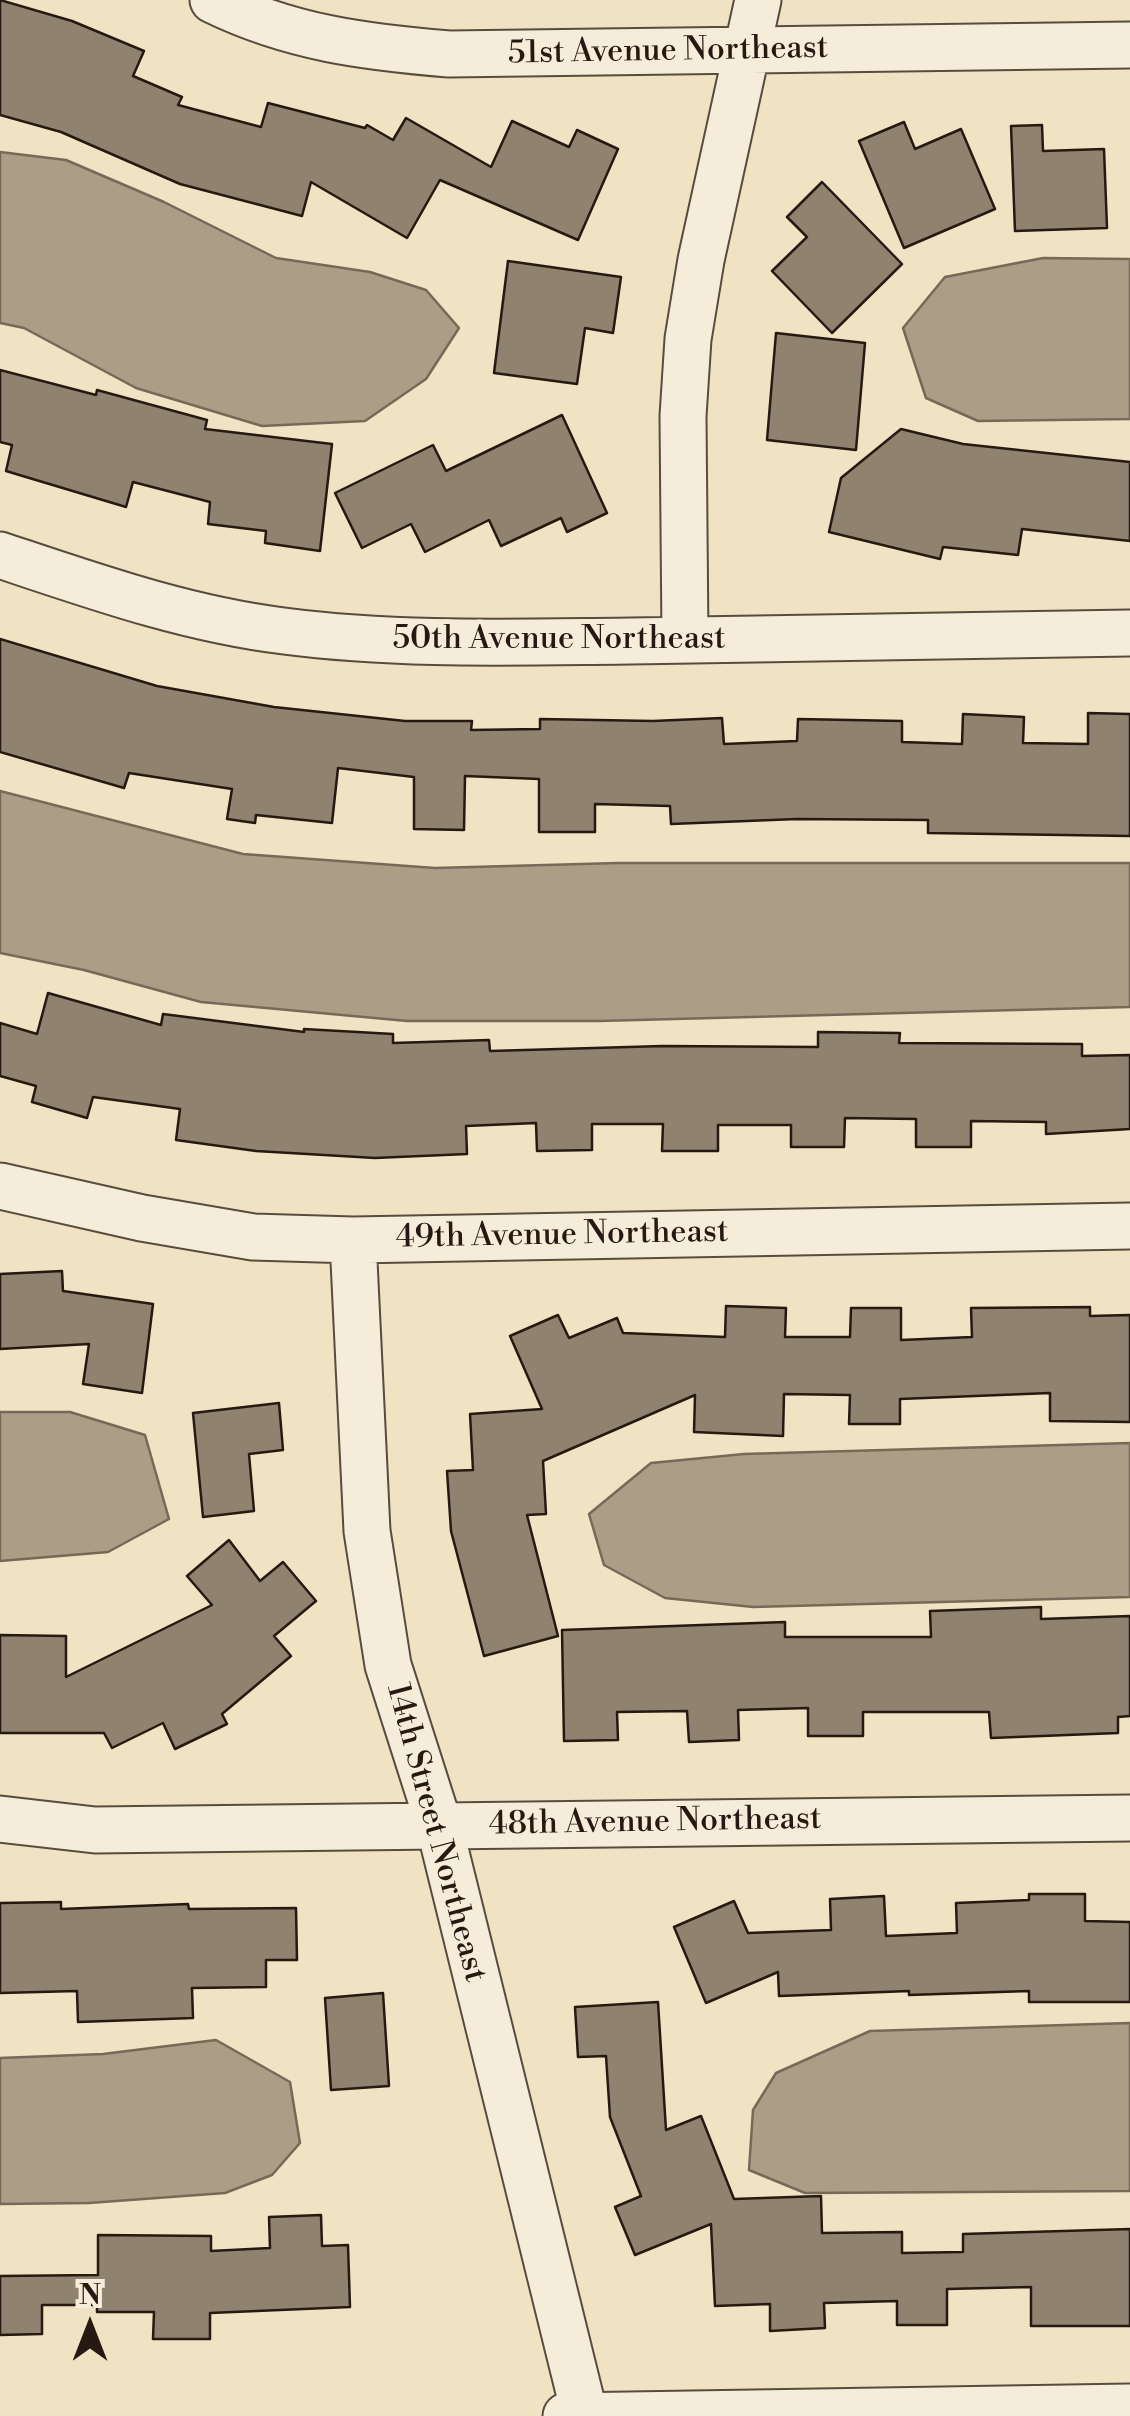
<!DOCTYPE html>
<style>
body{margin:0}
#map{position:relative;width:1130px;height:2416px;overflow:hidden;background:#efe3c4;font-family:"Libre Bodoni",serif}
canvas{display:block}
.north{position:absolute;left:40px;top:2276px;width:100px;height:100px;-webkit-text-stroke:8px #f5edd9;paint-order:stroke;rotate:0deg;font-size:28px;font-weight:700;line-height:40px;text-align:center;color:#261912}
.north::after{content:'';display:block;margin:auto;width:35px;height:45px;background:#261912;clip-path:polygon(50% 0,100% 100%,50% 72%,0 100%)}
</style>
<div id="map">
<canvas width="1130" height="2416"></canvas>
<div class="north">N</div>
</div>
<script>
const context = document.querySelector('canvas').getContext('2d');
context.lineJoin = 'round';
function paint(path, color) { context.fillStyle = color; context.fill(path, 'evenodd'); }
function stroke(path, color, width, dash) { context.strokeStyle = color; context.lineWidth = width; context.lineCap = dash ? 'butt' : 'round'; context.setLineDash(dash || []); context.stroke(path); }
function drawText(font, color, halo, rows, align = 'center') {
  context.font = font + ' "Libre Bodoni",serif'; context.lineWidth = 9; context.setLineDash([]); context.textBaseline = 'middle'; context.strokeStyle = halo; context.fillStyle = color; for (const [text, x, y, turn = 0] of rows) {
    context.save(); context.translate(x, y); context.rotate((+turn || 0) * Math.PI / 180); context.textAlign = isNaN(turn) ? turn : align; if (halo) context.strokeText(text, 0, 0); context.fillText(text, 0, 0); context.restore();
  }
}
const water = new Path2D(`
 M 0,152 L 66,160 L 164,202 L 276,258 L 370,272 L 426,290 L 459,328 L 426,379 L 365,421 L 262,426 L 136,388 L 24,328 L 0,323 Z
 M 1043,258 L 1130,259 L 1130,419 L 978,421 L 926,398 L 903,328 L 945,277 Z
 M 0,791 L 243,854 L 435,868 L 618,863 L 1130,863 L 1130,1007 L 599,1021 L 407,1021 L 201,1002 L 84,970 L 0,953 Z
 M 0,1412 L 70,1412 L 145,1435 L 169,1519 L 108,1552 L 0,1561 Z
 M 1130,1443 L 1130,1597 L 753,1607 L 665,1598 L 604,1565 L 589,1514 L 651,1463 L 744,1454 Z
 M 1130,2023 L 1130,2191 L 805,2193 L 749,2170 L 753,2110 L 776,2073 L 870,2031 Z
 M 216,2040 L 290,2082 L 300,2143 L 272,2175 L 225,2193 L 89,2203 L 0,2204 L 0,2058 L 103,2054 Z`);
paint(water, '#ab9e87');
stroke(water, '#766958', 2.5);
const building = new Path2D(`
 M 0,0 L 72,21 L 144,51 L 133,76 L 182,97 L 178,105 L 261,127 L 268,103 L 365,128 L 367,125 L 393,140 L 406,118 L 491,167 L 512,121 L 569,147 L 577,130 L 618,149 L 578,240 L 440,180 L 407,238 L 311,182 L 302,216 L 180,184 L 61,132 L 0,115 Z
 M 904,122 L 915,149 L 961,129 L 995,209 L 904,248 L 859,141 Z
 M 1042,125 L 1043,151 L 1104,149 L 1107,228 L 1015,231 L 1011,126 Z
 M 822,182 L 902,264 L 832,333 L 772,271 L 807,237 L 787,217 Z
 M 508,261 L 621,277 L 613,333 L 585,328 L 577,384 L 494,373 Z
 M 776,333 L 865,343 L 856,450 L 767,440 Z
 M 0,370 L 96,395 L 97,390 L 207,420 L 205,429 L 332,444 L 320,551 L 265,543 L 266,531 L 208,524 L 210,502 L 133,482 L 126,507 L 6,471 L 12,445 L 0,442 Z
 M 562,415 L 607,513 L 567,532 L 561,518 L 501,546 L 489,520 L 425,552 L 411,524 L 362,548 L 335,493 L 433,445 L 446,471 Z
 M 901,429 L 963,444 L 1130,462 L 1130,541 L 1022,529 L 1018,555 L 943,547 L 940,559 L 829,532 L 841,478 Z
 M 0,639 L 157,686 L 274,707 L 405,721 L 472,721 L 471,730 L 540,729 L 540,719 L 653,721 L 722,718 L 724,744 L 797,741 L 798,719 L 902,721 L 902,742 L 962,744 L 963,714 L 1024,717 L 1023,743 L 1088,744 L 1088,713 L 1130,714 L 1130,836 L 928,833 L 928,820 L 797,819 L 671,824 L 670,806 L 595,804 L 595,832 L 539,832 L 539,779 L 465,776 L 464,830 L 414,829 L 414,777 L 338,768 L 332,823 L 256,815 L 255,823 L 227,819 L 232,789 L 129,773 L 124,788 L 0,752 Z
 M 48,993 L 161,1025 L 163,1014 L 304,1032 L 304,1029 L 393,1034 L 393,1043 L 489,1040 L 490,1051 L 663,1046 L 818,1047 L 818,1032 L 900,1033 L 899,1043 L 1082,1044 L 1082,1056 L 1130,1055 L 1130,1129 L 1046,1134 L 1046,1122 L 971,1121 L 971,1147 L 916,1147 L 916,1119 L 845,1118 L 844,1147 L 791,1147 L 791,1125 L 718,1125 L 718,1151 L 662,1151 L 663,1124 L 592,1124 L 592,1150 L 537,1151 L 536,1123 L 466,1126 L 467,1154 L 375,1158 L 256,1151 L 176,1140 L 180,1109 L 93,1097 L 87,1118 L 32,1102 L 36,1086 L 0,1076 L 0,1023 L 37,1034 Z
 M 62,1271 L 63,1291 L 153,1304 L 142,1393 L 83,1384 L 89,1344 L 0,1349 L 0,1274 Z
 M 726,1306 L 786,1308 L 785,1337 L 850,1337 L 851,1308 L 901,1308 L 901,1340 L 972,1337 L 971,1308 L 1090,1307 L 1090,1316 L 1130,1315 L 1130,1422 L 1050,1421 L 1050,1393 L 900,1399 L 900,1424 L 849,1424 L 850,1395 L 784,1394 L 783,1436 L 694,1432 L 695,1395 L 543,1461 L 546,1514 L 527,1515 L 558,1636 L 484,1656 L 451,1531 L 447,1471 L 473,1470 L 470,1414 L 542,1409 L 510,1336 L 558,1315 L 569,1338 L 617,1318 L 623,1333 L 725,1337 Z
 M 279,1403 L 283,1450 L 249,1454 L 254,1511 L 203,1517 L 193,1413 Z
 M 229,1540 L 260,1581 L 283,1562 L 316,1601 L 274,1636 L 291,1656 L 222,1714 L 227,1724 L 175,1749 L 163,1723 L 112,1748 L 104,1733 L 0,1733 L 0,1635 L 66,1636 L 66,1677 L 212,1605 L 187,1576 Z
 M 1041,1607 L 1041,1619 L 1130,1616 L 1130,1716 L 1118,1717 L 1118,1733 L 991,1738 L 989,1712 L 863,1712 L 863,1736 L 808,1736 L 808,1708 L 738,1710 L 739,1740 L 689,1742 L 687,1711 L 617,1712 L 618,1740 L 564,1741 L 562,1630 L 785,1622 L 785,1637 L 931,1637 L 930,1611 Z
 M 1029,1894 L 1085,1894 L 1085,1921 L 1130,1922 L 1130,2002 L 1029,2002 L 1029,1991 L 909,1995 L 909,1991 L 779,1996 L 778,1972 L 706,2003 L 674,1927 L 734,1901 L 748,1933 L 831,1930 L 830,1899 L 884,1896 L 886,1936 L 957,1933 L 956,1903 L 1029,1900 Z
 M 61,1902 L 61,1909 L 188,1904 L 189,1909 L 296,1908 L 297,1960 L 266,1960 L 266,1987 L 192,1988 L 193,2018 L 78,2022 L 77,1991 L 0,1993 L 0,1903 Z
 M 383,1993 L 389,2086 L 331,2090 L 325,1998 Z
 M 658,2002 L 666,2130 L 701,2116 L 734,2199 L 821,2196 L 822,2233 L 902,2232 L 902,2253 L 963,2252 L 963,2234 L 1130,2229 L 1130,2326 L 1031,2326 L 1031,2287 L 947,2289 L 947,2325 L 897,2325 L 897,2301 L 824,2303 L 825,2328 L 770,2331 L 770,2304 L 715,2306 L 711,2224 L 635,2255 L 615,2207 L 641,2196 L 610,2117 L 606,2056 L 578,2057 L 575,2007 Z
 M 321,2215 L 322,2246 L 348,2245 L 350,2307 L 210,2313 L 210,2339 L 153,2339 L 154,2312 L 97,2312 L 97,2305 L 42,2305 L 42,2334 L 0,2335 L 0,2276 L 98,2275 L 98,2235 L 211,2236 L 211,2251 L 270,2248 L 269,2217 Z`);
paint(building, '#8f826f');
stroke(building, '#261912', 2.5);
const street = new Path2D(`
 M 213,0 C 291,38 365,47 449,54 L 1130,45
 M 0,555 C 93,586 186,619 284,631 C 399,646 516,642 631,641 C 798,639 964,635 1130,633
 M 685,640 L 683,416 L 688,339 L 701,260 L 758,0
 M 0,1186 L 142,1218 L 253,1237 L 353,1240 L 1130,1226
 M 353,1240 L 367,1531 L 388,1665 L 439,1825 L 585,2416
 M 0,1819 L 95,1830 L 1130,1818
 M 566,2416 L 1130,2407`);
stroke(street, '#584c3e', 49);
stroke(street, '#f5edd9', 45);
drawText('32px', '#261912', '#f5edd9', [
 ["51st Avenue Northeast",668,52,-1],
 ["50th Avenue Northeast",559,640],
 ["49th Avenue Northeast",562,1236,-1],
 ["48th Avenue Northeast",655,1823,-1],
 ["14th Street Northeast",435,1833,75]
]);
</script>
